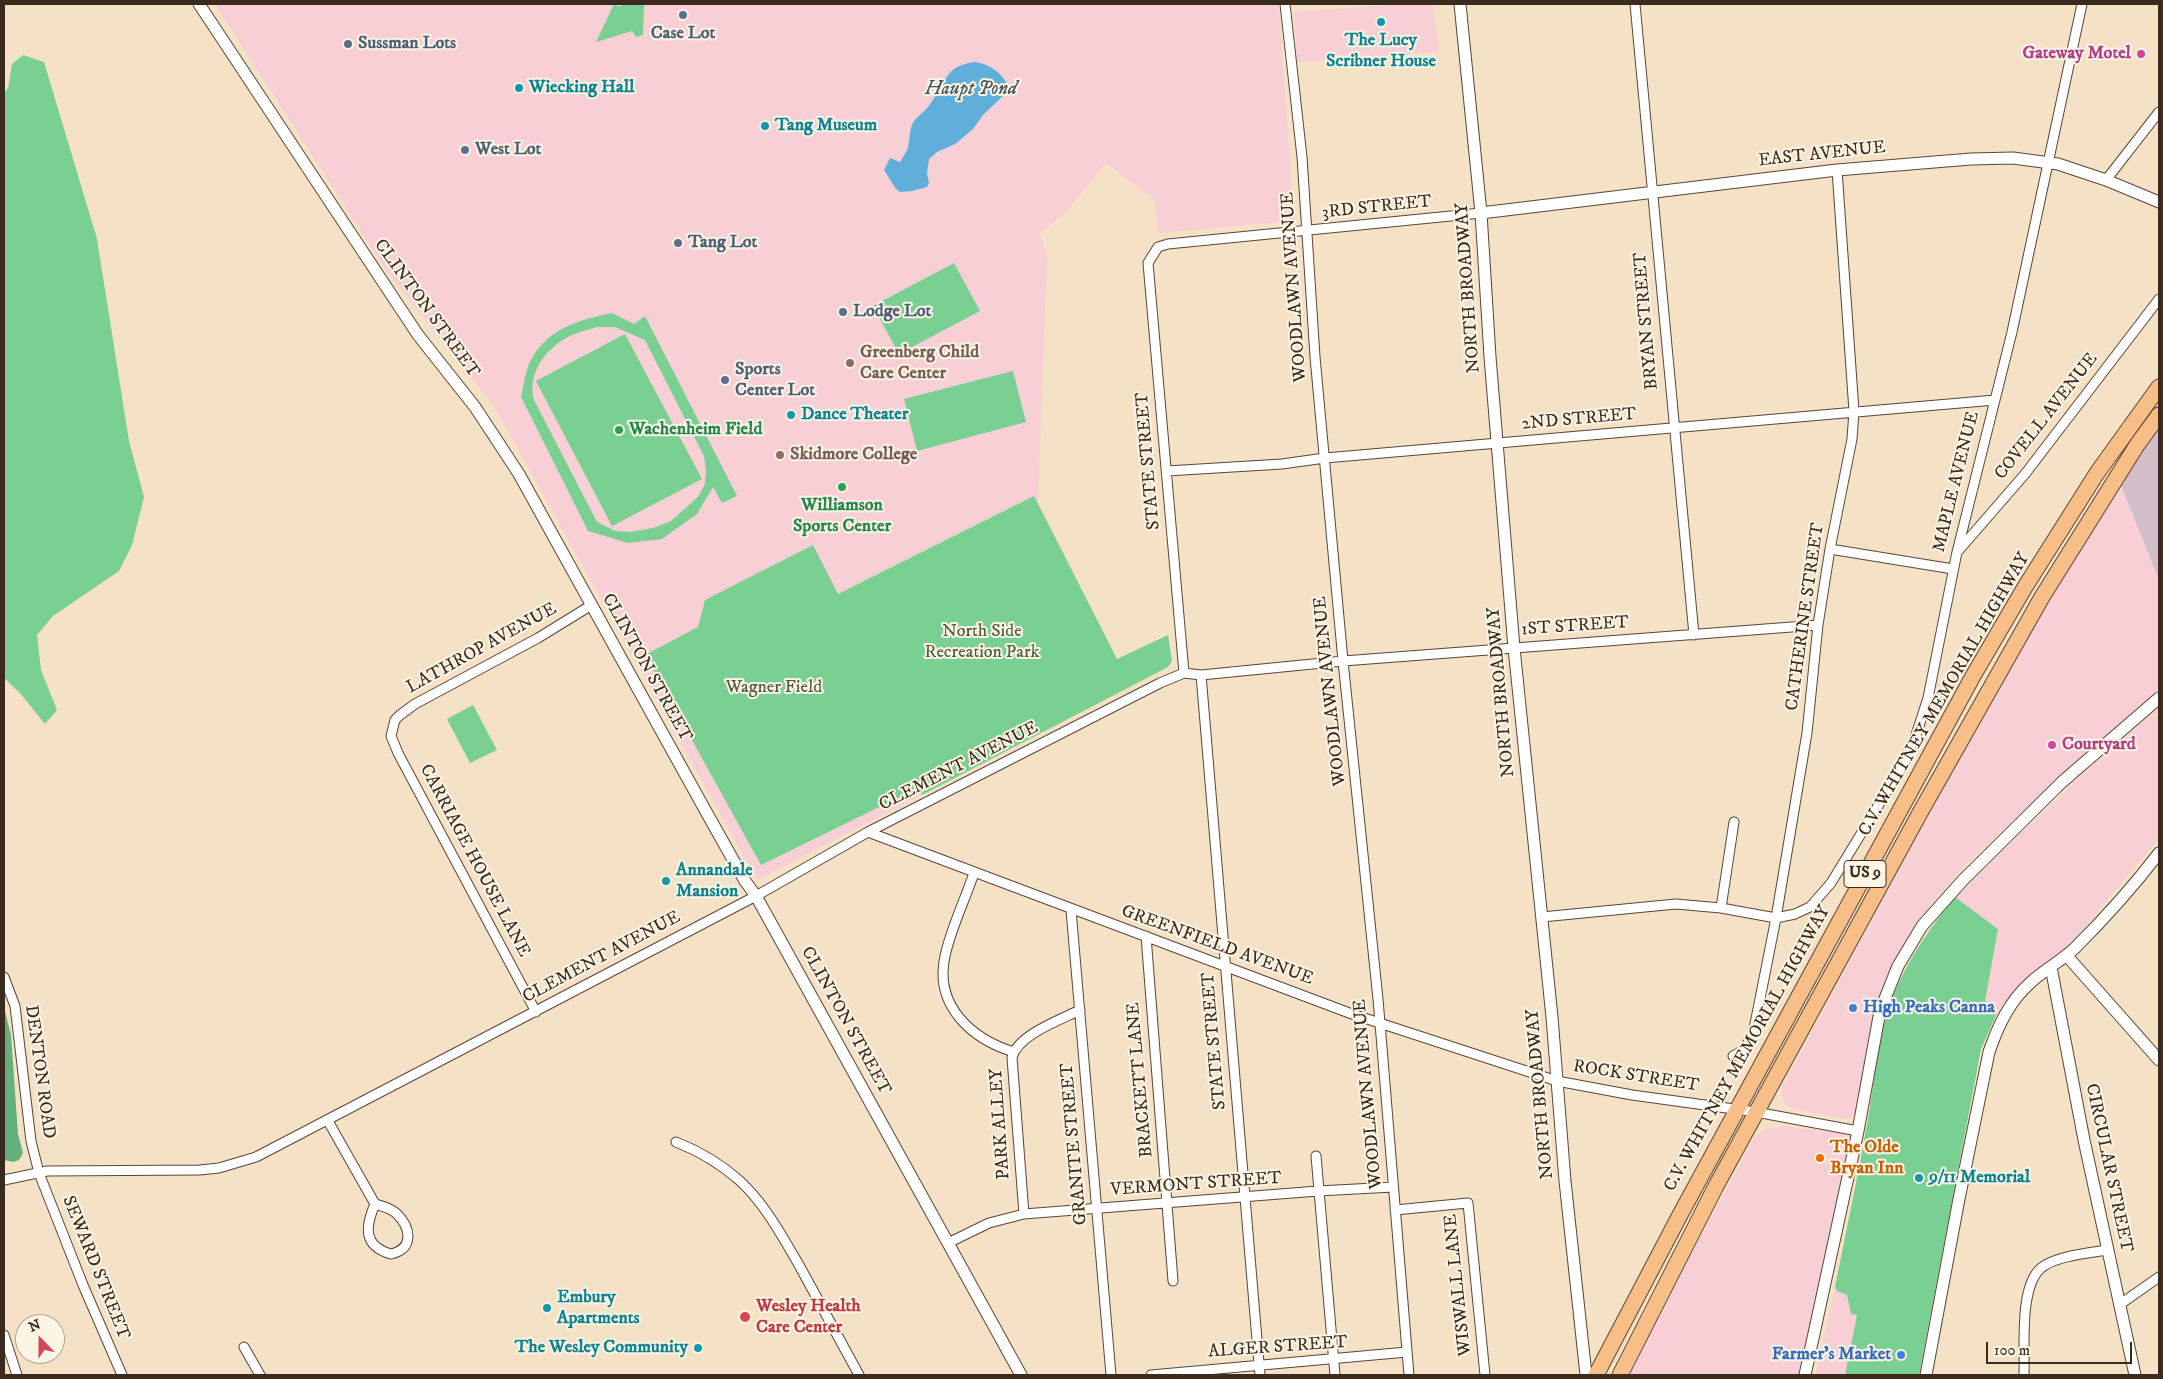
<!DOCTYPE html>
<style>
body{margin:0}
#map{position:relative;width:2163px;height:1379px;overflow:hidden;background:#f5e1c5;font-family:"IM FELL DW Pica",serif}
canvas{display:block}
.frame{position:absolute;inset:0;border:5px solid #3b2a1e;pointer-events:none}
.north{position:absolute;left:15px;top:1314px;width:50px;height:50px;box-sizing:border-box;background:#fcf5e5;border:1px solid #afa495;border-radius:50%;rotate:338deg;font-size:14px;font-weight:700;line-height:20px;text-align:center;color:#3b2a1e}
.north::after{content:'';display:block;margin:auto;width:18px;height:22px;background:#d1495b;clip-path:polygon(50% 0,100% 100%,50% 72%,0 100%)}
.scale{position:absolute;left:1986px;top:1342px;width:146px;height:22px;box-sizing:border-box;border:2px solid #3b2a1e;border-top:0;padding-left:6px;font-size:15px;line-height:18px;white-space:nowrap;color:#3b2a1e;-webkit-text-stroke:4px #fcf5e5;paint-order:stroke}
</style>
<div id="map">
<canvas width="2163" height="1379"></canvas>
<div class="frame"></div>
<div class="north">N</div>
<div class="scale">100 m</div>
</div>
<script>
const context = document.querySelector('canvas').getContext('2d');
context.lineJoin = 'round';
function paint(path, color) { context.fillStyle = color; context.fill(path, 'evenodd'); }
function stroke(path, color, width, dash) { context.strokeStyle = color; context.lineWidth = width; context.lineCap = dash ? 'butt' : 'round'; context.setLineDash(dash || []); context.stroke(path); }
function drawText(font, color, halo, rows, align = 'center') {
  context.font = font + ' "IM FELL DW Pica",serif'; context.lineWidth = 4; context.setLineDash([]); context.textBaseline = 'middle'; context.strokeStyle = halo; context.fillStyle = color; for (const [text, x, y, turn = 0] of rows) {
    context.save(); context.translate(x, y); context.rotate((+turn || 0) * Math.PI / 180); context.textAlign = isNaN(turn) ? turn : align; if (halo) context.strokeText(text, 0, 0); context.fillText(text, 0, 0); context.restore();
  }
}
paint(new Path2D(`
 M 215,4 L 1279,4 L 1294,221 L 1158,233 L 1155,200 L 1106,163 L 1065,213 L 1040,233 L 1047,257 L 1038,503 L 1131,686 L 757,880 L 494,406 L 386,270 Z
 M 1404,4 L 1433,5 L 1439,52 L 1297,62 L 1294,12 Z
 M 2120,483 L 2159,580 L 2159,691 L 2079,760 L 1961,869 L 1915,924 L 1889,971 L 1877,1003 L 1869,1035 L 1855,1113 L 1852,1118 L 1846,1119 L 1793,1109 L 1783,1101 L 1781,1089 L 1984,712 Z
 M 2159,708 L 2159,838 L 2077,936 L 2072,945 L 2033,973 L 2011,995 L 1997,1013 L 1985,1001 L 1998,929 L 1955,897 L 2086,771 Z
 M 1785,1126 L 1845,1134 L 1849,1137 L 1849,1142 L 1800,1375 L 1625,1375 L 1755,1137 L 1768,1128 Z
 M 1835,1287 L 1838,1291 L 1847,1295 L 1851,1314 L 1857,1315 L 1845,1375 L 1816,1375 Z`), '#f7cfd5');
paint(new Path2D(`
 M 2159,428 L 2159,580 L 2120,483 Z`), '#d2bdc8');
paint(new Path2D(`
 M 614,4 L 619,7 L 623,4 L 644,4 L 643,35 L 636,37 L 632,31 L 596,42 Z
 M 23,55 L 44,62 L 97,239 L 129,441 L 144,497 L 132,545 L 119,571 L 53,616 L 37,635 L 41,670 L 57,710 L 45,724 L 20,693 L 4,678 L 4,94 L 8,88 L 12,64 Z
 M 954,263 L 980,311 L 899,354 L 873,306 Z
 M 612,313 L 634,324 L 645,316 L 737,496 L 722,503 L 713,487 L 697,514 L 662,539 L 628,543 L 588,531 L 521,397 C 524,386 525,370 531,360 C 548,328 579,320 612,313 ZM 597,327 L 615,327 L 645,340 L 704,456 L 706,471 L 705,484 L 698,497 L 671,521 L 653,528 L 630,532 L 615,531 L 597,522 L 534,400 C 527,374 545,349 568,337 C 577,332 588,330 597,327 Z
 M 625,334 L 702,479 L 612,526 L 536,381 Z
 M 1013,371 L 1026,422 L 917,451 L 904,399 Z
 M 1034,496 L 1117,659 L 1168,635 L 1172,661 L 1168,667 L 922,795 L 918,788 L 761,865 L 645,655 L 698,627 L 705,600 L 813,545 L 838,594 Z
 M 473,705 L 497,750 L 470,763 L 447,719 Z
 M 1955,897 L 1998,929 L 1985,1001 L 1997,1013 L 1981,1049 L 1919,1375 L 1845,1375 L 1857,1315 L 1851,1314 L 1847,1295 L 1837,1291 L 1835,1287 C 1846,1231 1858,1176 1868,1119 C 1875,1079 1878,1035 1893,996 C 1908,959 1930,928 1955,897 Z`), '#7acf93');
paint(new Path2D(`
 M 4,1007 L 11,1035 L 18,1134 L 23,1153 L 19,1160 L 13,1162 L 4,1160 Z`), '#63b27d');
paint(new Path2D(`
 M 976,62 C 990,65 998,70 1006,82 L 1004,95 L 983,115 L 973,129 L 955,144 L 937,152 L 929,159 L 927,173 L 929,183 L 927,187 L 912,191 L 900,192 L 896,189 L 884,170 L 890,158 L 900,162 C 903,157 906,152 908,148 C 910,140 909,128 914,121 C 918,116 924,112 928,107 C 945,86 943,65 976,62 Z`), '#60aeda');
const minor = new Path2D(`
 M 1285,4 L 1302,157 L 1315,357 L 1343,661 L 1378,999 L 1409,1375
 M 1635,4 L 1694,635
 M 2106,180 L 2159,112
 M 1167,471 L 1282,464 L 1325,458 L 1995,400
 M 1830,549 L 1953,569
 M 1959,550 L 2025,474 L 2159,299
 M 1184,673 L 1148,263 L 1158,247 L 1168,244 L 1481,213
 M 1201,675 L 1260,1375
 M 868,832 L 1352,1014 L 1557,1081 L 1632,1095 L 1756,1112 L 1858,1131
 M 974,873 C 965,900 951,928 945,956 C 934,1005 971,1039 1014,1052
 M 1721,908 L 1734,822
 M 1071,910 L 1111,1375
 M 1542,917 L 1676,904 L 1721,908 L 1776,918 L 1795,914 L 1810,907 L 1831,883 L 1903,765 L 1916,735 L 1928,698 L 1957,552 L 2012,332 L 2082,4
 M 1146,936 L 1173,1281
 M 4,977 L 15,1006 L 31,1141 L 39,1173 L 83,1285 L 122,1375
 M 536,1012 L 398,753 L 391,736 L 395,720 L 400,715 L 415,704 L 538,638 L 590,606
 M 1733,1056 L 1744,1050 L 1753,1034 L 1776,918 L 1807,733 L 1818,625 L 1830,549 L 1852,439 L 1854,411 L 1837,170
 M 328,1121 L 375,1204
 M 676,1142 C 699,1151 721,1164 740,1181 C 765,1204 782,1236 799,1265 C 819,1301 839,1339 859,1375
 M 1316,1156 L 1335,1375
 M 4,1180 L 47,1171 L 200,1170 L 219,1168 L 256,1157 L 756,896 L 868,832 L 1160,683 L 1184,673 L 1201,675 L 1343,661 L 1818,625
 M 375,1204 C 382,1206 391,1208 397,1214 C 411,1228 414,1249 391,1254 C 363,1246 365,1227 375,1204 Z
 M 1395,1210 L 1468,1203 L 1485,1375
 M 1024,1214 L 1012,1058 C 1017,1035 1060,1020 1080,1010
 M 948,1243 L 989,1223 L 1024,1214 L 1318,1191 L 1393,1187
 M 2119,1305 L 2159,1277
 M 4,1335 L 17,1375
 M 244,1347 L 260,1375
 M 1151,1375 L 1407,1352
 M 2024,1375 C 2025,1348 2019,1287 2041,1268 C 2055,1256 2089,1253 2107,1250`);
const tertiary = new Path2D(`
 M 199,4 L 418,335 L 475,407 L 519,474 L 704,808 L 745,881 L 756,896 L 1021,1375
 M 1460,4 L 1481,213 L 1490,357 L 1514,648 L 1552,1017 L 1565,1181 L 1586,1375
 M 1481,213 L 1837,170 L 1971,159 L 2013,158 L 2058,164 L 2106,180 L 2159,202
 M 2067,956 L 2159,1060
 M 2051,967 L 2084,1140 L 2135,1375
 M 1805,1375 L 1858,1131 L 1880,1011 L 1898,966 L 1922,926 L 1963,880 L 2062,782 L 2159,698
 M 1926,1375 L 1959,1199 L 1989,1052 C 1998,1026 2009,1002 2030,983 C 2044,970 2061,961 2075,948 C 2105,918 2133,887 2159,853`);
const trunk = new Path2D(`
 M 1596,1375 L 1681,1213 L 1973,676 L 2025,587 L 2097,473 L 2159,387
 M 1620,1375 L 1716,1186 L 1921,811 L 2042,597 L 2137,445 L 2159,415`);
stroke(minor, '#574537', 11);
stroke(tertiary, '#574537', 13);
stroke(trunk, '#574537', 17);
stroke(minor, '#fff', 9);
stroke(tertiary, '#fff', 11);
stroke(trunk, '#f7be88', 15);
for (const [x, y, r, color] of [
 [683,15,5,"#5c6f8a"],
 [1381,22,5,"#0f9aa8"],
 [348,44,5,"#5c6f8a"],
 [2141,54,5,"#d1479c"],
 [519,88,5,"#0f9aa8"],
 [765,126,5,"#0f9aa8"],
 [465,150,5,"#5c6f8a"],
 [678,243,5,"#5c6f8a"],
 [843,312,5,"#5c6f8a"],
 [850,363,5,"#8d6e63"],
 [725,380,5,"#5c6f8a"],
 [791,415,5,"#0f9aa8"],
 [619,430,5,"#2e9e5b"],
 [780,455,5,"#8d6e63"],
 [842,487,5,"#2e9e5b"],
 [2052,745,5,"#d1479c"],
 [666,881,5,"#0f9aa8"],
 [1853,1008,5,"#3f7fe0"],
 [1820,1158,5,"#e8710a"],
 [1919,1178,5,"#0f9aa8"],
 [547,1308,5,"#0f9aa8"],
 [745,1317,6,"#e0444e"],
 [698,1348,5,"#0f9aa8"],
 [1901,1355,5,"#3f7fe0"]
]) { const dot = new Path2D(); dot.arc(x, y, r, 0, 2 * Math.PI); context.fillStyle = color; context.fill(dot); stroke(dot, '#fcf5e5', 2); }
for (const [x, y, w] of [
 [1865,874,42]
]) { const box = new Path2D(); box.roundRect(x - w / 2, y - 13.5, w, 27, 4); context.fillStyle = '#fcf5e5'; context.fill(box); stroke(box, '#3b2a1e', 1); }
drawText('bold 16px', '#3b2a1e', null, [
 ["US 9",1865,874]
]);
drawText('bold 18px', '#4e5e75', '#fcf5e5', [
 ["Case Lot",683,34,"center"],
 ["Sussman Lots",358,44],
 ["West Lot",475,150],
 ["Tang Lot",688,243],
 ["Lodge Lot",853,312],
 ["Sports",735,370],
 ["Center Lot",735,391]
], 'left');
drawText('bold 18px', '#0d838f', '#fcf5e5', [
 ["The Lucy",1381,41,"center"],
 ["Scribner House",1381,62,"center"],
 ["Wiecking Hall",529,88],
 ["Tang Museum",775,126],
 ["Dance Theater",801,415],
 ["Annandale",676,871],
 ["Mansion",676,892],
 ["9/11 Memorial",1929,1178],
 ["Embury",557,1298],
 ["Apartments",557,1319],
 ["The Wesley Community",688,1348,"right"]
], 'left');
drawText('bold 18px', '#b23c85', '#fcf5e5', [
 ["Gateway Motel",2131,54],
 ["Courtyard",2062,745,"left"]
], 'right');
drawText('18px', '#3b2a1e', '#fcf5e5', [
 ["EAST AVENUE",1822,155,-6],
 ["3RD STREET",1377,208,-6],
 ["WOODLAWN AVENUE",1295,287,-94],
 ["NORTH BROADWAY",1469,288,-94],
 ["CLINTON STREET",426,309,54],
 ["BRYAN STREET",1647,321,-95],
 ["COVELL AVENUE",2047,417,-52],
 ["2ND STREET",1579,420,-5],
 ["STATE STREET",1149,461,-95],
 ["MAPLE AVENUE",1957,482,-76],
 ["CATHERINE STREET",1806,617,-82],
 ["1ST STREET",1575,627,-4],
 ["LATHROP AVENUE",482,649,-29],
 ["CLINTON STREET",646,668,61],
 ["WOODLAWN AVENUE",1331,691,-96],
 ["NORTH BROADWAY",1502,692,-95],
 ["C.V. WHITNEY MEMORIAL HIGHWAY",1945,695,-60],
 ["CLEMENT AVENUE",959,767,-27],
 ["CARRIAGE HOUSE LANE",474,861,62],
 ["GREENFIELD AVENUE",1217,946,20],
 ["CLEMENT AVENUE",602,958,-28],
 ["CLINTON STREET",845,1021,61],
 ["STATE STREET",1215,1041,-95],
 ["C.V. WHITNEY MEMORIAL HIGHWAY",1748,1049,-61],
 ["DENTON ROAD",39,1072,82],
 ["ROCK STREET",1636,1077,9],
 ["BRACKETT LANE",1141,1080,-95],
 ["WOODLAWN AVENUE",1369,1094,-95],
 ["NORTH BROADWAY",1541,1094,-95],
 ["PARK ALLEY",1001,1124,-94],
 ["GRANITE STREET",1075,1144,-95],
 ["CIRCULAR STREET",2108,1168,78],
 ["VERMONT STREET",1196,1185,-4],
 ["SEWARD STREET",95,1268,68],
 ["WISWALL LANE",1459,1285,-96],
 ["ALGER STREET",1278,1348,-4]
]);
drawText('bold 18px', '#785e54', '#fcf5e5', [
 ["Greenberg Child",860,353],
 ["Care Center",860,374],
 ["Skidmore College",790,455]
], 'left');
drawText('bold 18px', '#27864d', '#fcf5e5', [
 ["Wachenheim Field",629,430],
 ["Williamson",842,506,"center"],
 ["Sports Center",842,527,"center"]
], 'left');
drawText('18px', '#4e5c41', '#fcf5e5', [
 ["North Side",982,632],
 ["Recreation Park",982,653],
 ["Wagner Field",774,688]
]);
drawText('bold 18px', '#366cbe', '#fcf5e5', [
 ["High Peaks Canna",1863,1008],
 ["Farmer's Market",1891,1355,"right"]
], 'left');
drawText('bold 18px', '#c56008', '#fcf5e5', [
 ["The Olde",1830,1148],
 ["Bryan Inn",1830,1169]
], 'left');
drawText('bold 18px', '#be3a42', '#fcf5e5', [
 ["Wesley Health",756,1307],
 ["Care Center",756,1328]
], 'left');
drawText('italic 19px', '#485860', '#fcf5e5', [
 ["Haupt Pond",971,90]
]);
</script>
